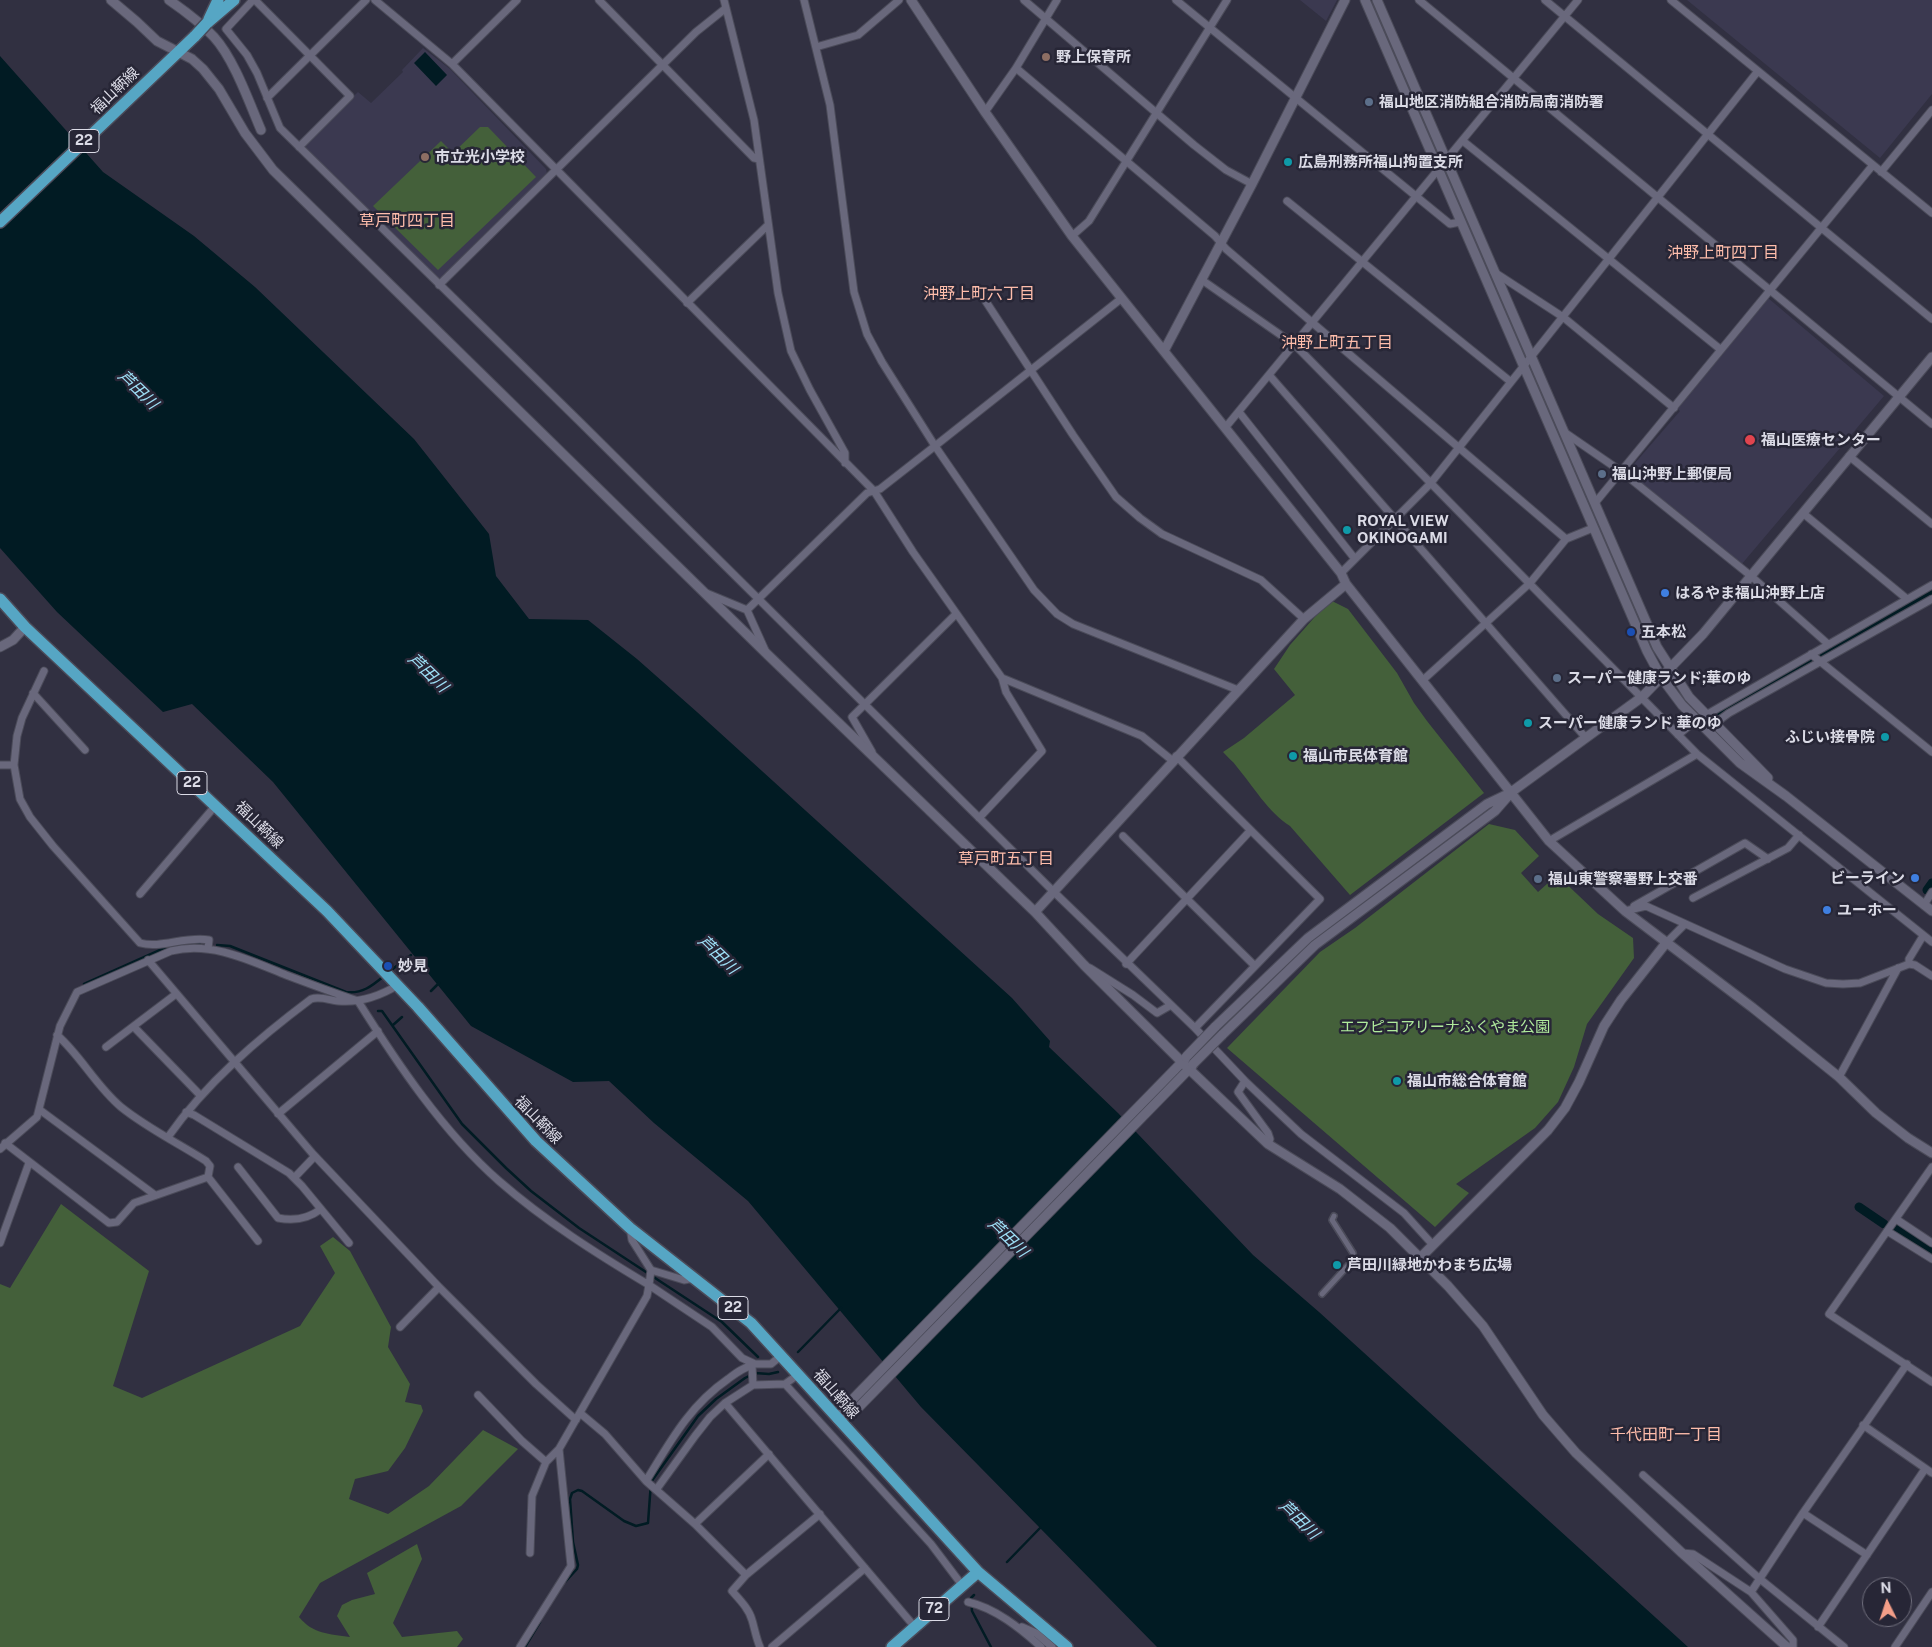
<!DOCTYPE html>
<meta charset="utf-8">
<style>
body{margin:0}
#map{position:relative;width:1932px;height:1647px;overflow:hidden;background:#313041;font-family:"Public Sans",sans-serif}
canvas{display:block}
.north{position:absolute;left:1862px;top:1577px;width:50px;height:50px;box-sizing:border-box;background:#272636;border:1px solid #6f6e7c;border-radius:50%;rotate:356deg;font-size:14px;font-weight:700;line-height:20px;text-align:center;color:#dbdbe6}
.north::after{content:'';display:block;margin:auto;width:18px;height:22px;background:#f49e88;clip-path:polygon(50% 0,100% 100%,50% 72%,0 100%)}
</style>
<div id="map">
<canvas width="1932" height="1647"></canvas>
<div class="north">N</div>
</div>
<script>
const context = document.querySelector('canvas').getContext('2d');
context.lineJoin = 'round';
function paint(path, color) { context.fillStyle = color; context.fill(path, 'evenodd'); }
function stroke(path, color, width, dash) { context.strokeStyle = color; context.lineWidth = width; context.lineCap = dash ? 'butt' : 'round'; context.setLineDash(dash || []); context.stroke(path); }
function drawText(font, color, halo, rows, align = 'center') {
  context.font = font + ' "Public Sans","Noto Sans JP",sans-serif'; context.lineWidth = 5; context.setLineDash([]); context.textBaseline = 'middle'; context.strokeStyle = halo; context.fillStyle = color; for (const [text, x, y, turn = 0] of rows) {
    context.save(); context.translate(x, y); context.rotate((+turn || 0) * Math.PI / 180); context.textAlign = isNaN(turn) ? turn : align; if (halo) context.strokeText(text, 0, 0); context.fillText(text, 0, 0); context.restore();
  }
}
paint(new Path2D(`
 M 1300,0 L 1337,0 L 1326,21 Z
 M 1687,0 L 1932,0 L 1932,94 L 1880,158 Z
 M 423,48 L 450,69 L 546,169 L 547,174 L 443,277 L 437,279 L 302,146 L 358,92 L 371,103 L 403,72 L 402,70 Z
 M 1768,298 L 1884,396 L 1741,565 L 1629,474 L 1629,470 L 1680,411 L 1677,408 Z`), '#3b3950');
paint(new Path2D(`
 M 480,127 L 488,127 L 536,177 L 438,270 L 373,206 L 441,141 L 453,153 Z
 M 1328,602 L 1334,602 L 1348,609 L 1397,673 L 1414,703 L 1427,721 L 1484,793 L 1350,895 L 1290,826 C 1268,812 1253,786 1237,767 C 1233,761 1227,757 1223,752 L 1244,738 L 1295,695 L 1274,669 L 1290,645 Z
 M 1489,824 L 1515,830 L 1539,856 L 1521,873 L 1538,892 L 1557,875 L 1598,914 L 1633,938 L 1634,958 L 1587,1024 L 1574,1067 L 1558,1102 L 1535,1128 L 1456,1184 L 1469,1193 L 1435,1227 L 1227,1048 L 1320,952 L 1355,928 Z
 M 61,1204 L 149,1271 L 113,1386 L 142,1398 L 300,1326 L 335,1273 L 320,1246 L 333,1237 L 350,1251 L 391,1327 L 388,1347 L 410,1384 L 405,1402 L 421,1405 L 423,1411 L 405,1448 L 388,1471 L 355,1479 L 349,1499 L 388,1514 L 429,1486 L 483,1430 L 518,1449 L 461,1506 L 320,1583 L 299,1617 C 313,1634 329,1634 350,1637 L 337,1616 L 342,1605 L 352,1600 L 375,1594 L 367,1573 L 417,1544 L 422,1559 L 393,1623 L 402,1637 L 457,1631 L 463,1639 L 457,1647 L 0,1647 L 0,1284 L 10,1288 Z`), '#44603a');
paint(new Path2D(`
 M 425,52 L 447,75 L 436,86 L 414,63 Z
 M 0,56 L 103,172 L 194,236 L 255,287 L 414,439 L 489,534 L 496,576 L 529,619 L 588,620 L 637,659 L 697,712 L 1012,998 L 1050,1041 L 1049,1047 L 1118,1113 L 1253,1255 L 1319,1312 L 1688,1647 L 1157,1647 L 921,1407 L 748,1201 L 654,1123 L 609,1081 L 573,1082 L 471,1026 L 273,782 L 192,704 L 163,712 L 57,612 L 0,548 Z`), '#011b23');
stroke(new Path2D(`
 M 192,943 L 200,943
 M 217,945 L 230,946 L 346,992 C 362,994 372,986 384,976
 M 390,971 L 411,955
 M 84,984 L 169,946
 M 431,991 L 439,983
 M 378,1011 L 382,1011 L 462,1124 L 506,1168 L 531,1191 L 579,1228 L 722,1322 L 758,1357
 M 393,1025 L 402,1017
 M 798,1352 L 841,1308
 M 1007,1562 L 1040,1528
 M 565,1582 L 577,1569 L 578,1565 L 573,1542 L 570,1499 L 572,1493 L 578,1490 L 582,1491 L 624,1521 L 636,1526 L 648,1523 L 651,1482 L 698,1416 L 716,1399 L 745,1378 L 755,1373 L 769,1374 L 778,1372
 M 974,1595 L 971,1598 L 972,1611 L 991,1647
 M 525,1647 L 540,1622`), '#011b23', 2.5);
stroke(new Path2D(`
 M 1720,712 L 1932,592
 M 1927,890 L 1932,883
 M 1859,1207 L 1884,1224
 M 1897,1228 L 1932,1251`), '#011b23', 9);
const pedestrian = new Path2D(`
 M 1322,1294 L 1354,1259 L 1353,1253 L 1332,1220 L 1334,1216`);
const minor = new Path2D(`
 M 253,0 L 226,29 L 247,55 L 257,73 L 280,128 L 579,421 L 1054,892 L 1195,1028 L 1320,899 L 1176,756
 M 255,0 L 350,96 L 299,147
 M 375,0 L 452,64 L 874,491 L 913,552 L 1002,678 L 1142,736 L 1173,761
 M 599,0 L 754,158 L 759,159
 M 724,0 L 754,120 L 778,293 L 791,351 L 810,390 L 845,453 L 845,463
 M 804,0 L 830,105 L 854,292 L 867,334 L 882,362 L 935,446 L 1034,590 L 1057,614 L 1073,624 L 1238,690
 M 1024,0 L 1194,145 L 1226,170 L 1252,184
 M 1176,0 L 1450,224 L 1460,222
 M 1419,0 L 1932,424
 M 1545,0 L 1932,319
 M 1671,0 L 1932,213
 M 816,47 L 858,35 L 899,0
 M 452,64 L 517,0
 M 1016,68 L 1215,236 L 1226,249 L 1566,539
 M 267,98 L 366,0
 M 985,112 L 1016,68 L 1057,0
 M 1463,141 L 1720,349
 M 1881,172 L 1932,110
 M 1287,201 L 1511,382
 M 1072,236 L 1089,221 L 1227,0
 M 1494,272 L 1563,317 L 1674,408
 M 1202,280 L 1295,345 L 1697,754 L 1932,942
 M 439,285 L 696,32 L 726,8
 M 981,294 L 1073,435 L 1116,497 L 1140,518 L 1162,534 L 1261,580 L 1304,619
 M 687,303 L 768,225
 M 1270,376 L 1586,738
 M 1239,412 L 1355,559
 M 1225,428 L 1578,0
 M 1564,432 L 1622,472 L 1751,576 L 1828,644
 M 1849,456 L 1932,524
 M 1595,503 L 1873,165
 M 1804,514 L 1907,599
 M 1341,573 L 1430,484 L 1758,71
 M 706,593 L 747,610
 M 765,650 L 747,610 L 867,493 L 880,489 L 935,446 L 1122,298
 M 1811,654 L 1932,752
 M 44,671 L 22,718 L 17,736 L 14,765 L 20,799 L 30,817 L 53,846 L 140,943 C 161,949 184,936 209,940 L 208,949
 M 1423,680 L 1530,583 L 1566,539 L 1593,528
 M 33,693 L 85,750
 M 1706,715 L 1932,585
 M 1714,724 L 1729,713 L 1932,599
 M 1678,735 L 1696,720
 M 872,752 L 852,717 L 956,614
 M 0,765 L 14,765
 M 979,818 L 1042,751 L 1006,692 L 1002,678
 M 1123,836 L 1255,966
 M 1549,841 L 1697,754
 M 140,894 L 216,805
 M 1693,898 L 1788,848 L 1799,835
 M 1924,905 L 1932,892
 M 1634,906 L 1745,843 L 1768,859
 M 1625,911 L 1646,906 L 1785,969 L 1826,983 L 1843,984 L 1860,983 L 1909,964 L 1915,965 L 1932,976
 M 1666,943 L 1684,925
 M 148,960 L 312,1153 L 439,1287 L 400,1327
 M 1126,964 L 1250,831
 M 1909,964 L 1909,959 L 1923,936
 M 1090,968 L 1133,995 L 1157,1013 L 1171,1005
 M 134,1027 L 201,1096
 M 1195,1028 L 1245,1081 L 1301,1134 L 1404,1213 L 1433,1245
 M 106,1047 L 176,994
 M 1839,1077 L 1898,968
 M 1245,1081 L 1238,1092 L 1268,1133 L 1270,1139 L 1268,1144
 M 40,1110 L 155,1195
 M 186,1112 L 194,1115 L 289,1173 L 302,1186 L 349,1243
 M 278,1114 L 378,1031
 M 168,1137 C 206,1083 259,1038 311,999 C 320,996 329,1000 338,1001 C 359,1003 380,996 398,985
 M 5,1143 L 109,1223 L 117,1222 L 134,1203 L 208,1177 L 210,1166 L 206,1161 C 178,1143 147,1128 121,1107 C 96,1086 81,1056 57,1035
 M 0,1149 L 37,1117 L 60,1026 L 77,992 L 171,951 C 211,941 249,960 286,975 C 310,984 334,993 358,1001 C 397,1063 443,1132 499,1181 C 545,1221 597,1254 649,1285 L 651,1270 L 684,1280 L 694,1278
 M 238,1167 L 278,1218 C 293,1221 308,1219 321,1209
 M 1932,1167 L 1829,1314 L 1932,1382
 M 208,1177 L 258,1241
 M 294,1178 L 315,1156
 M 1896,1219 L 1932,1243
 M 630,1228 L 632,1240 L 651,1270
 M 1887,1231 L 1932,1259
 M 0,1243 L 29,1163
 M 439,1287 L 536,1384 L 576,1420
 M 752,1365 L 753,1385
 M 785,1384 L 931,1544 L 962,1585
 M 478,1395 L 522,1441 L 546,1462 L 559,1449
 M 725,1403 L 914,1626
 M 580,1413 L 605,1434 L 646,1481 L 695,1524 L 746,1575
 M 1863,1425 L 1932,1473
 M 1643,1475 L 1760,1579 L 1844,1647
 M 646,1481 C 670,1442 689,1406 728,1379 C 736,1373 744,1367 755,1364
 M 656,1490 L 695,1436 L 710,1417 L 725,1403 L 753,1385 L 785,1384 L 799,1374
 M 1803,1513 L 1867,1555
 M 695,1524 L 769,1454
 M 530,1553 L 532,1496 L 546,1462
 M 1682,1553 L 1693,1554 L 1751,1592
 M 968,1602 C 995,1608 1020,1628 1041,1647
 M 1022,1627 L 1036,1633 L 1052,1647
 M 1818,1627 L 1925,1469
 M 520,1647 L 571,1566 L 559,1449 L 647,1296 L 649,1285 L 712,1327 L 742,1358 L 755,1364 L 771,1364 L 782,1355
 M 760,1647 C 756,1638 755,1630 752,1620 C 749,1609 740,1600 732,1591 L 746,1575 L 820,1514
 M 772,1647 L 865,1568
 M 1793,1647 L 1793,1640 L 1751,1592 L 1803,1513 L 1907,1364
 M 1895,1647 L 1932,1592`);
const tertiary = new Path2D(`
 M 111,0 L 137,22 L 157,41 L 192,59 L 203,69 L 219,89 L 245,133 L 273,170 L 768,655 L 1035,912 L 1084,965 L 1189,1069 L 1268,1144 L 1340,1189 L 1390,1228 L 1448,1286 L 1483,1326 L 1543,1415 L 1576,1453 L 1682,1553 L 1787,1647
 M 169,0 C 185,11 200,22 214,37 C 234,59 249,102 261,130
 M 911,0 L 985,112 L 1072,236 L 1341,573 L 1346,584 L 1549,841 L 1625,911 L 1753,1008 L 1839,1077 L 1876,1113 L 1908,1138 L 1932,1153
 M 1365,0 L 1647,651 L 1661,677 L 1682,705 L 1740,763 L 1786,796 L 1932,911
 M 1377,0 L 1657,647 L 1689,697 L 1768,778
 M 1164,351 L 1252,184 L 1345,0
 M 0,647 L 13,640 L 25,627
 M 1035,912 L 1304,619 L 1346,584
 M 1215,1027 L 1308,938 L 1487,804 L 1510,793 L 1642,697 L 1703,634 L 1932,357
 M 1222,1035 L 1315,945 L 1495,811 L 1509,795
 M 1420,1258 L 1548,1130 L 1565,1108 L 1579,1082 L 1604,1026 L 1621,1000 L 1666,943
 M 837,1419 L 855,1411 L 1193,1065
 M 838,1419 L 848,1404 L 1186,1058`);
const primary = new Path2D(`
 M 209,19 L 218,0
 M 207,23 L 234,0
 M 0,222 L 195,36
 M 0,599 L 25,627 L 327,911 L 418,1007 L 536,1141 L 630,1228 L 751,1323 L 978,1572 L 1067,1647
 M 892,1647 L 978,1572`);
stroke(pedestrian, '#4b4b59', 8);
stroke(minor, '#4b4b59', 9);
stroke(tertiary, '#4b4b59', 11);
stroke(primary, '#4b4b59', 14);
stroke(pedestrian, '#69687c', 5);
stroke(minor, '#69687c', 7);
stroke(tertiary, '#69687c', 9);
stroke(primary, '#56a6c4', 11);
const tertiaryBridge = new Path2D(`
 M 1186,1057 L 1215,1027
 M 1193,1064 L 1222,1035`);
const primaryBridge = new Path2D(`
 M 195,36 L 207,23`);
stroke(tertiaryBridge, '#4b4b59', 11, []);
stroke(primaryBridge, '#4b4b59', 14, []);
stroke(tertiaryBridge, '#69687c', 9);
stroke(primaryBridge, '#56a6c4', 11);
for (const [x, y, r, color] of [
 [1046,57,5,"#8d6e63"],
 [1369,102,5,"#5c6f8a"],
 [425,157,5,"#8d6e63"],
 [1288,162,5,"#0f9aa8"],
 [1750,440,6,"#e0444e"],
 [1602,474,5,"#5c6f8a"],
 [1347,530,5,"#0f9aa8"],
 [1665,593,5,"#3f7fe0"],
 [1631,632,5,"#1a4fb4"],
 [1557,678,5,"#5c6f8a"],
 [1528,723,5,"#0f9aa8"],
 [1885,737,5,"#0f9aa8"],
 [1293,756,5,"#0f9aa8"],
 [1915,878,5,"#3f7fe0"],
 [1538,879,5,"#5c6f8a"],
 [1827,910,5,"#3f7fe0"],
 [388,966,5,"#1a4fb4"],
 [1397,1081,5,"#0f9aa8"],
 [1337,1265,5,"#0f9aa8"]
]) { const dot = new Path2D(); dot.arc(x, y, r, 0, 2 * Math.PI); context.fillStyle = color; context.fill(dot); stroke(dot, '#272636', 2); }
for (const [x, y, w] of [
 [84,141,30],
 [192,783,30],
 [733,1308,30],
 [934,1609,30]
]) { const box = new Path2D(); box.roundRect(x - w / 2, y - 11.5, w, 23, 4); context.fillStyle = '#272636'; context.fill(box); stroke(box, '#dbdbe6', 1); }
drawText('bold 14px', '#dbdbe6', null, [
 ["22",84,141],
 ["22",192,783],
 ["22",733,1308],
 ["72",934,1609]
]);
drawText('bold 15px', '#dbdbe6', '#272636', [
 ["野上保育所",1056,57],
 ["福山地区消防組合消防局南消防署",1379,102],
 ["市立光小学校",435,157],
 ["広島刑務所福山拘置支所",1298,162],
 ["福山医療センター",1761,440],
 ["福山沖野上郵便局",1612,474],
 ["ROYAL VIEW",1357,521],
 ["OKINOGAMI",1357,538],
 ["はるやま福山沖野上店",1675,593],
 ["五本松",1641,632],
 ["スーパー健康ランド;華のゆ",1567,678],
 ["スーパー健康ランド 華のゆ",1538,723],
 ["ふじい接骨院",1875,737,"right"],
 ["福山市民体育館",1303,756],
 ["ビーライン",1905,878,"right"],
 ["福山東警察署野上交番",1548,879],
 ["ユーホー",1837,910],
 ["妙見",398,966],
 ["福山市総合体育館",1407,1081],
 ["芦田川緑地かわまち広場",1347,1265]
], 'left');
drawText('15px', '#dbdbe6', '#272636', [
 ["福山鞆線",115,91,-44],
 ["福山鞆線",259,825,44],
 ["福山鞆線",538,1120,46],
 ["福山鞆線",836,1394,49]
]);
drawText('15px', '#b0eb9c', '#272636', [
 ["エフピコアリーナふくやま公園",1445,1027]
]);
drawText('16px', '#febdab', '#272636', [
 ["草戸町四丁目",407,221],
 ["沖野上町四丁目",1723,253],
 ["沖野上町六丁目",979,294],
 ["沖野上町五丁目",1337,343],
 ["草戸町五丁目",1006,859],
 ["千代田町一丁目",1666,1435]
]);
drawText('italic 16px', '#9ee0f7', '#272636', [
 ["芦田川",138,390,44],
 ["芦田川",428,673,44],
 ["芦田川",718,955,44],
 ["芦田川",1008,1238,44],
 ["芦田川",1299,1520,44]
]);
</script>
